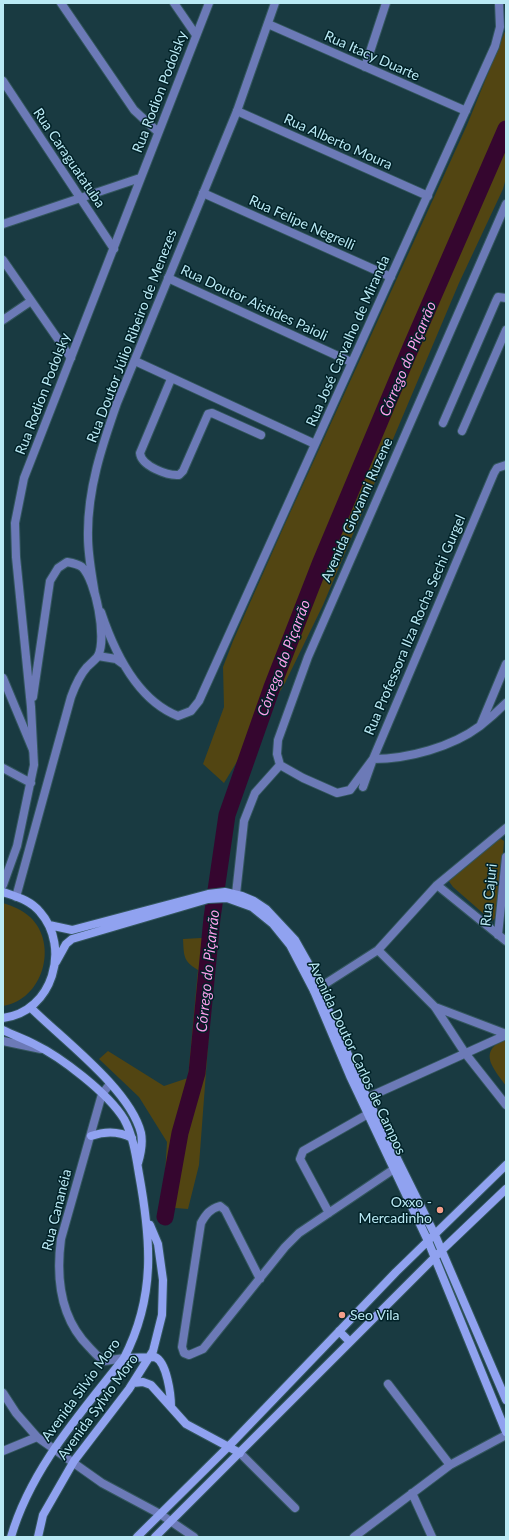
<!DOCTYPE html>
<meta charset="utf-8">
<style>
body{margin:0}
#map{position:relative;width:509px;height:1540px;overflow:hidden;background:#193a41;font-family:Lato,sans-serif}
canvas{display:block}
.frame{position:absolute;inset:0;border:4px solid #bae9f4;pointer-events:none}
</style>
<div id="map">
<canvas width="509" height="1540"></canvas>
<div class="frame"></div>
</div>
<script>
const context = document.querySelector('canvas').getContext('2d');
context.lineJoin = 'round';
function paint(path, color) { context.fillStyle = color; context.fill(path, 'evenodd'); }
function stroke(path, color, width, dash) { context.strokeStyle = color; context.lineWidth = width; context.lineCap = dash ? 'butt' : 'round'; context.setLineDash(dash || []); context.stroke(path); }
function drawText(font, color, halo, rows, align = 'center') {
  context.font = font + ' Lato,sans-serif'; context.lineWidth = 3; context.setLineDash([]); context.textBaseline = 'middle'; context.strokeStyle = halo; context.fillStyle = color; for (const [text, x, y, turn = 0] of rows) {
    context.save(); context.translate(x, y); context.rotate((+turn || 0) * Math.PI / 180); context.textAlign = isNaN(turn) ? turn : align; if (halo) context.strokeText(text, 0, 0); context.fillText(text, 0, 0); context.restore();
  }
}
paint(new Path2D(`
 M 506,29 L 506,178 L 503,189 L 459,283 L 323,605 L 285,683 L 224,783 L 203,764 L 224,707 L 223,667 L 233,641 L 284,526 L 467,125 Z
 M 501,839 L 504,841 L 498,915 L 492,921 L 453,887 L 448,880 L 496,840 Z
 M 3,903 C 13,906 22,910 30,917 C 59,944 43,1000 3,1006 Z
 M 201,938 L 216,939 L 199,1165 L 188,1209 L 163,1207 L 167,1142 L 139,1097 L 99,1059 L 108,1051 L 164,1086 L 188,1078 L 198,970 C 183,961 184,956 183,939 Z
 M 503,1040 L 506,1040 L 506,1086 C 495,1070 477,1053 503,1040 Z`), '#524512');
stroke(new Path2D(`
 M 165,1217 L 180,1133 L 197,1073 L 212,918 L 227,815 L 272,687 L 320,564 L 411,347 L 506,129`), '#35062f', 17);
const minor = new Path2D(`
 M 61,3 L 134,110 L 158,132
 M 174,3 L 196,35
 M 268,24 L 466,111
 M 365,67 L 386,3
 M 3,81 L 114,249
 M 237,111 L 428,196
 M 203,193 L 391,277
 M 3,260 L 71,358
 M 168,278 L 351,362
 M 3,320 L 31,301
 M 135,361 L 315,444
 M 171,379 L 140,453 C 141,466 168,476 179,475 L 183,471 L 208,414 L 212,413 L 261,435
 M 443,423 L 496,301 L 498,297 L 506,298
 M 462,431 L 506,330
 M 101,612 C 114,651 137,700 178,716 L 191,711 L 199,701 L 495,46 L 500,27 L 499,3
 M 98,656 L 116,659 L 123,664
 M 3,678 L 33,750
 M 481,724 L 506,664
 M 280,765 L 277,754 L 278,740 L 308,657 L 506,204
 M 280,765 L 303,778 L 337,793 L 350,790 L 373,759 C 408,759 452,747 480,726 C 489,719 498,711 506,703
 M 363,787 L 373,759 L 494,473 L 497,468 L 506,465
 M 437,885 L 506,941
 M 236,894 L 244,821 L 255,793 L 280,765
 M 498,935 L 506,857
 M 378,950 L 435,1007 L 465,1053 L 506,1105
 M 314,991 L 378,950 L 437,885 L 506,828
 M 435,1007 L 506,1034
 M 3,1041 L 41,1049
 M 110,1084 L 102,1094 L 61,1239 C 56,1277 60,1318 89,1347 C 94,1352 98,1358 105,1361 L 124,1358
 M 362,1100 L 506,1035
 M 329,1213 L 300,1159 L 303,1151 L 368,1114
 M 260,1279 L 225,1210 L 220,1206 C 210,1209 206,1214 201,1223 L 182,1347 L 184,1353 L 189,1355 L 203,1349 L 285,1247 L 299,1233 L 394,1169
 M 388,1384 L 450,1465
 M 3,1393 L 16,1413 L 37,1437 L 102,1483 L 160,1514 L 194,1537
 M 3,1451 L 37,1437
 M 240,1453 L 295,1508
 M 412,1493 L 432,1537
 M 354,1537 L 450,1465 L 506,1435`);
const tertiary = new Path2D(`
 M 3,224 L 140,178
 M 95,595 C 92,575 88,556 88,537 C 87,490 102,446 117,403 L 237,111 L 275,3
 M 3,768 L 31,783
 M 3,885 L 17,846 L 34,765 L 31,707 L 16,557 L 15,523 L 24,478 L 209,3
 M 16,897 L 71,697 C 75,686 79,676 87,667 C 90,664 95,660 98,656 C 107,638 96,581 82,567 C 78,564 73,563 67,562 L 58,568 L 50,581 L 33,697`);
const secondary = new Path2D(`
 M 3,892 C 17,897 30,900 40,912 C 71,947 53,1012 3,1018
 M 49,925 L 72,930 L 208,894 L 225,892 L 242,896 L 254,901 L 266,909 L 295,940 L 308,963 L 367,1098 L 435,1235 L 506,1400
 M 56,962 L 66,944 L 72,939 L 208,899 L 227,898 L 252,907 L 273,924 L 290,945 L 314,991 L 350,1076 L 428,1241 L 506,1432
 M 30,1007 C 62,1039 130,1089 141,1133 C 143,1143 141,1153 138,1163
 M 3,1030 C 13,1035 24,1039 34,1044 C 61,1057 108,1093 124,1119 C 133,1135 136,1156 139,1174 C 151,1240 156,1296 124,1358 C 81,1413 31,1468 11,1537
 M 91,1136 C 105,1131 119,1131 132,1138
 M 339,1331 L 350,1342
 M 124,1358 L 155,1357 C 167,1362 171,1395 171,1407
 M 133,1383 L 143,1382 L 151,1385 L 186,1424 L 240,1453
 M 38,1537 L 43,1515 L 74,1461 L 129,1389 L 153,1351 L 162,1315 L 163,1280 L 158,1244 L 150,1225
 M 137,1537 L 228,1447 L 396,1272 L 506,1165
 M 155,1537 L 441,1251 L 506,1189`);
stroke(minor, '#33565e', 10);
stroke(tertiary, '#33565e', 10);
stroke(secondary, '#33565e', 10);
stroke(minor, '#6c7ab7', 8);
stroke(tertiary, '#6c7ab7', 8);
stroke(secondary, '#90a2f0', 8);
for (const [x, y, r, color] of [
 [440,1210,4,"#f49e8a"],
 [342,1315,4,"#f49e8a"]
]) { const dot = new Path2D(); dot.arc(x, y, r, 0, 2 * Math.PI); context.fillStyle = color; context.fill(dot); stroke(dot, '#002127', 1.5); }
drawText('14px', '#bae9f4', '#002127', [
 ["Rua Itacy Duarte",372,56,24],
 ["Rua Rodion Podolsky",160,92,-69],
 ["Rua Alberto Moura",338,142,24],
 ["Rua Caraguatatuba",69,158,56],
 ["Rua Felipe Negrelli",302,223,24],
 ["Rua Doutor Aistides Paioli",254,303,25],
 ["Rua Doutor Júlio Ribeiro de Menezes",132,336,-69],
 ["Rua José Carvalho de Miranda",348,341,-66],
 ["Rua Rodion Podolsky",43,394,-69],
 ["Avenida Giovanni Ruzene",357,510,-66],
 ["Rua Professora Ilza Rocha Sechi Gurgel",415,625,-67],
 ["Rua Cajuri",489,895,-84],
 ["Avenida Doutor Carlos de Campos",357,1058,65],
 ["Rua Cananéia",57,1210,-76],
 ["Avenida Silvio Moro",81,1390,-54],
 ["Avenida Sylvio Moro",98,1407,-54]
]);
drawText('14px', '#bae9f4', '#002127', [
 ["Oxxo -",432,1202],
 ["Mercadinho",432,1218],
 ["Seo Vila",350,1315,"left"]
], 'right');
drawText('italic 15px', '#fb9eeb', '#002127', [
 ["Córrego do Piçarrão",408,359,-67],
 ["Córrego do Piçarrão",284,658,-69],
 ["Córrego do Piçarrão",208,971,-84]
]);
</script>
